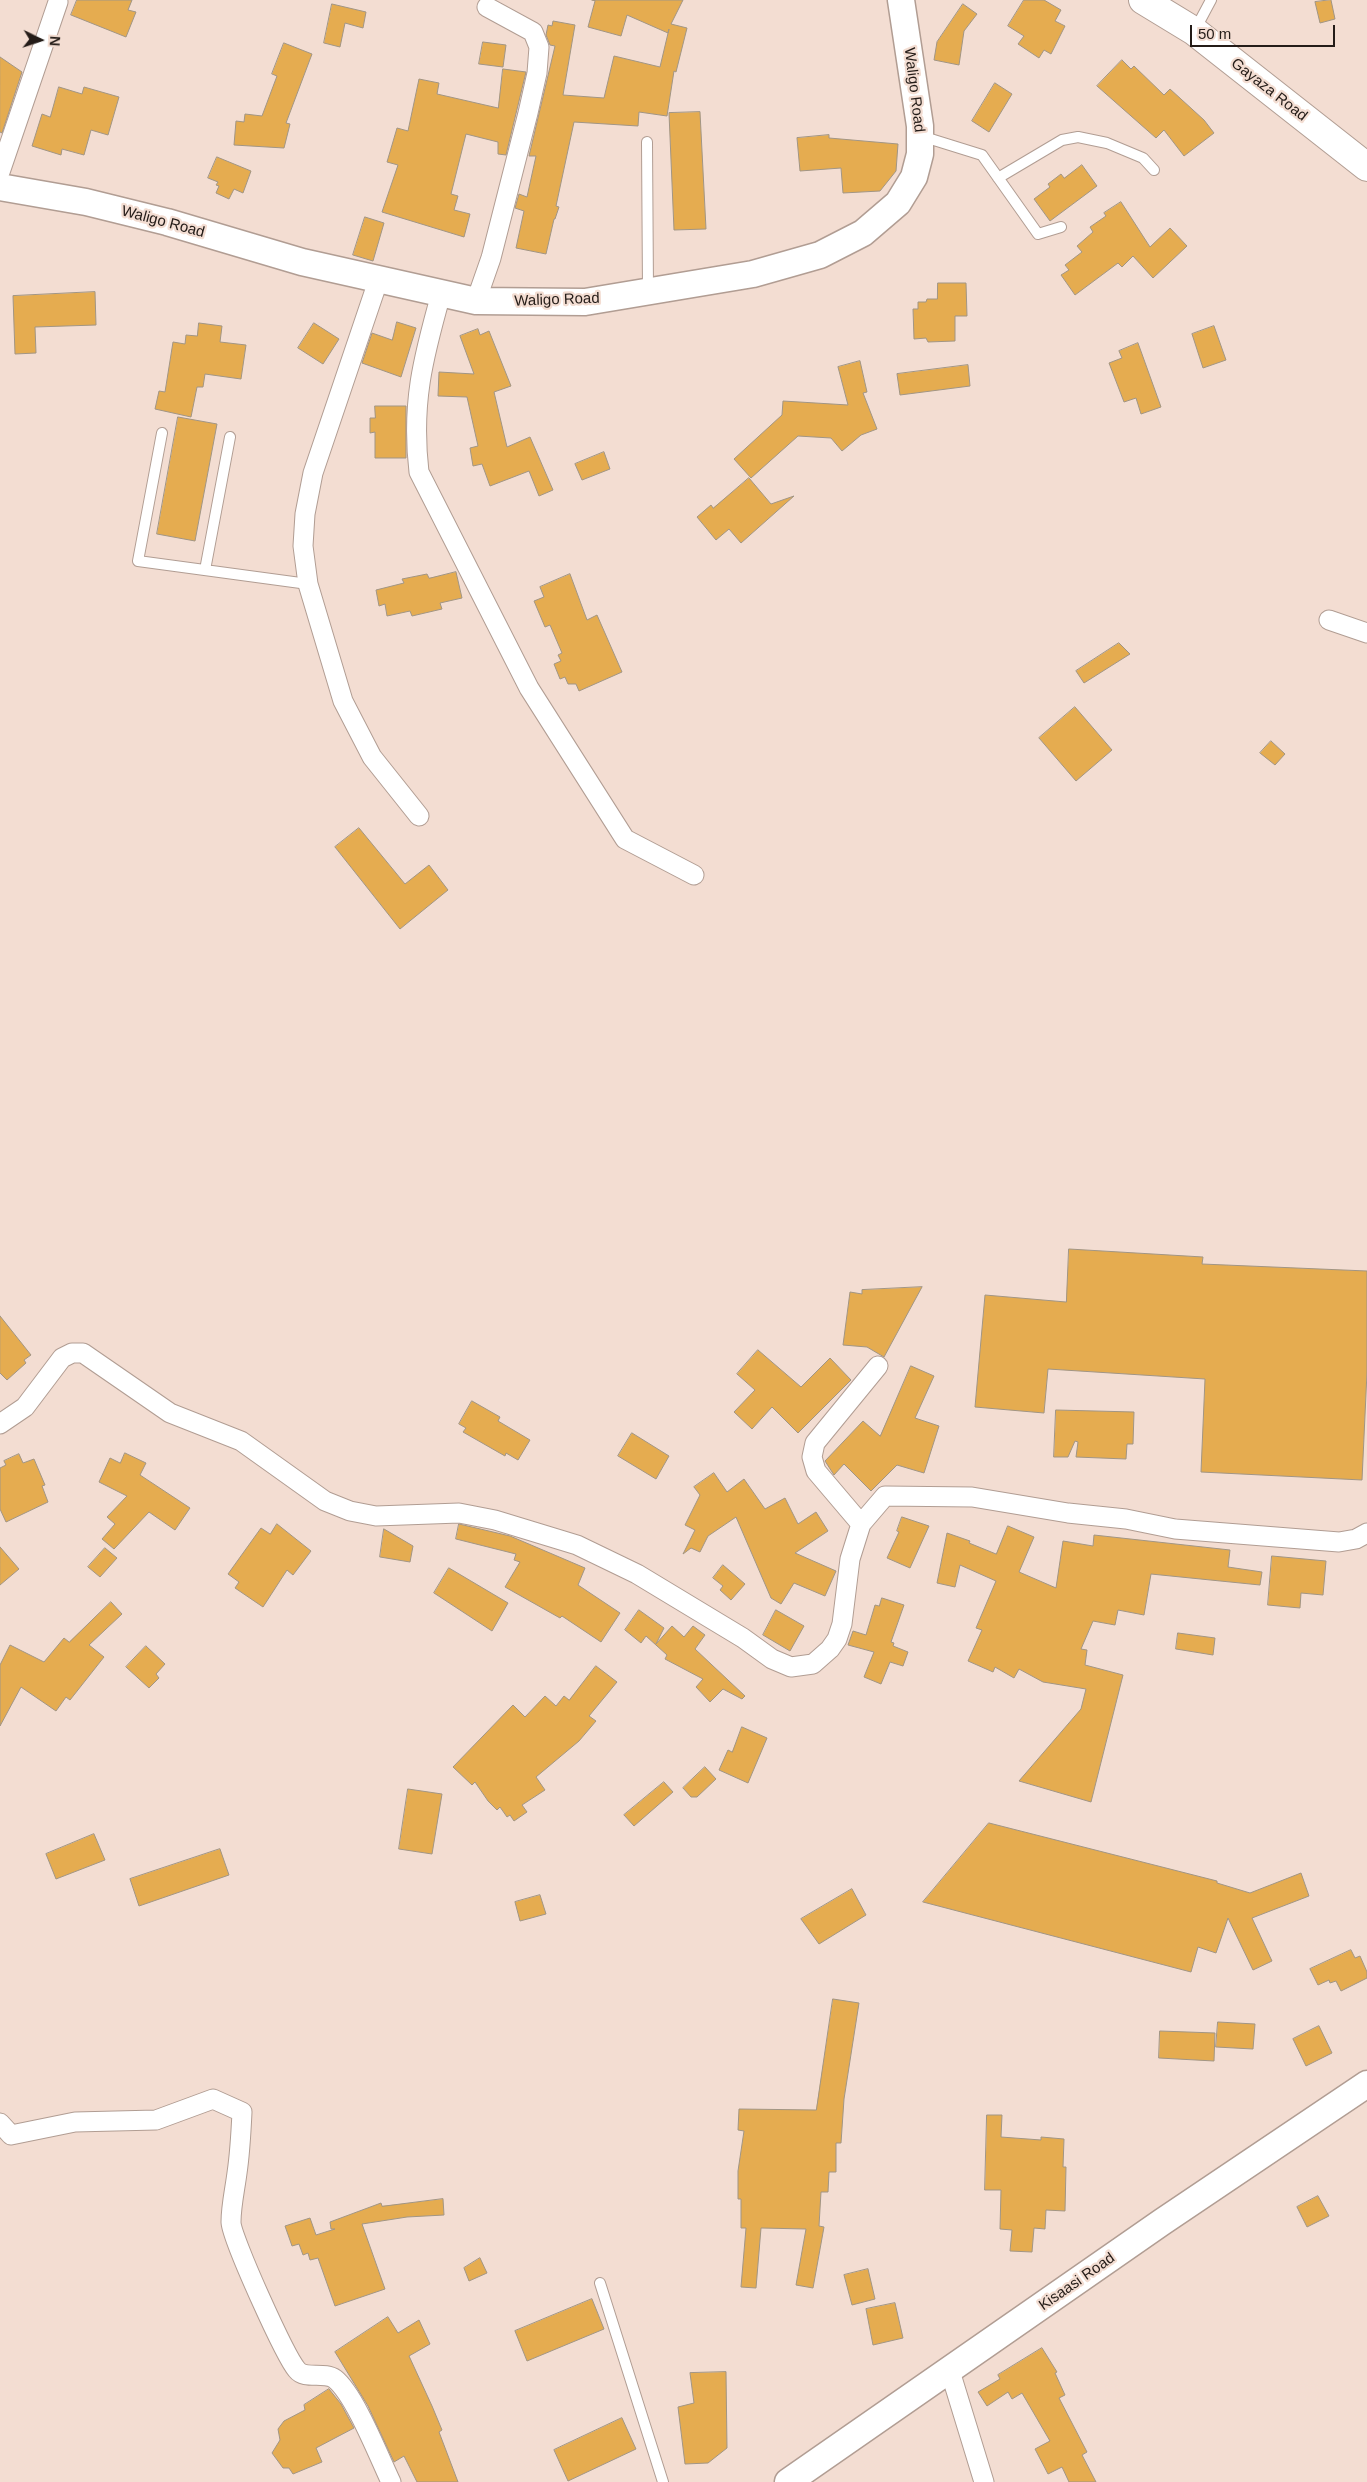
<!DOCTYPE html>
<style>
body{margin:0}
#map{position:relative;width:1367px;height:2482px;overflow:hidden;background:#f3ddd2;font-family:Arial,sans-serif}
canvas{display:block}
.north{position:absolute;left:15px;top:15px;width:50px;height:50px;-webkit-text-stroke:4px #f3ddd2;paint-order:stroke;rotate:94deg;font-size:14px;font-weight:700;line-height:20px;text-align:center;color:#241c18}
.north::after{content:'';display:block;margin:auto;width:18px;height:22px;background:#241c18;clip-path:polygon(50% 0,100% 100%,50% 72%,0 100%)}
.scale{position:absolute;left:1190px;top:25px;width:145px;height:22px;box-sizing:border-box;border:2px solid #241c18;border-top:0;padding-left:6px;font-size:15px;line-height:18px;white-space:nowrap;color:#241c18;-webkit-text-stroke:4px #f3ddd2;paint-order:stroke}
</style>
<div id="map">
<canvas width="1367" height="2482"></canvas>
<div class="north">N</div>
<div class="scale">50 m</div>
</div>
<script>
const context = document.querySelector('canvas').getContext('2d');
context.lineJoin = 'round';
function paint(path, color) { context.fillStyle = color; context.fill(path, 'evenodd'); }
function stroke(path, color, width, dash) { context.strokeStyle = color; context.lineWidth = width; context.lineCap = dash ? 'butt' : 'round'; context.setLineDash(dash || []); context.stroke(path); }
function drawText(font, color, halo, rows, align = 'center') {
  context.font = font + ' Arial,sans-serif'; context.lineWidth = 4.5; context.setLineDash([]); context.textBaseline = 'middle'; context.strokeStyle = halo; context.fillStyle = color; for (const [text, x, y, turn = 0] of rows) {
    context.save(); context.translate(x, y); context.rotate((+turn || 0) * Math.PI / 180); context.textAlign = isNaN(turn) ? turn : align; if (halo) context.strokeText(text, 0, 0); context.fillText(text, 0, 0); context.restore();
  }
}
const building = new Path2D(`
 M 77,0 L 132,0 L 128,10 L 136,12 L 126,37 L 71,15 Z
 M 592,0 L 683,0 L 671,24 L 687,28 L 676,72 L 674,71 L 667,116 L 639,112 L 638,126 L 574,122 L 556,206 L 559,207 L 555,219 L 554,219 L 546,254 L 516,248 L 524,211 L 515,208 L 519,194 L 527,197 L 536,156 L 529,156 L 555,46 L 550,45 L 546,35 L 548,25 L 552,26 L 553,21 L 575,25 L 563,95 L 604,98 L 614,56 L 660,67 L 669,29 L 668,33 L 627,15 L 621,36 L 588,27 L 595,1 Z
 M 1024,0 L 1044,0 L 1061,10 L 1055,21 L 1065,26 L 1051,54 L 1044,50 L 1039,58 L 1018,44 L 1024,36 L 1008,26 Z
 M 1331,0 L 1335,19 L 1320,23 L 1315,2 Z
 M 332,4 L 366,12 L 363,28 L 345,23 L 340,47 L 324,43 Z
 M 963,4 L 977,14 L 964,31 L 959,65 L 934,60 L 937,42 Z
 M 483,42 L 506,45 L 503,67 L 479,64 Z
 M 284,43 L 312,54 L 286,123 L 290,124 L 284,148 L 234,145 L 236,121 L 244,122 L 245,114 L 262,116 L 277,76 L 272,74 Z
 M 0,57 L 22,72 L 2,133 L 0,132 Z
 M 1122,60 L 1131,69 L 1134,66 L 1164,95 L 1170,89 L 1204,120 L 1214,133 L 1184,156 L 1164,130 L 1156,138 L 1097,86 Z
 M 503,69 L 526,72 L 506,155 L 498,154 L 498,142 L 466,134 L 451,194 L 458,196 L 454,210 L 470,214 L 464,237 L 382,212 L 398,165 L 387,162 L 397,128 L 408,131 L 419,79 L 439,83 L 437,94 L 498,108 Z
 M 995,83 L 1012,94 L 989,132 L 972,121 Z
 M 59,87 L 82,94 L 84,87 L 119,97 L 108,135 L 91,130 L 84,155 L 62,149 L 61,155 L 32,146 L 42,114 L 50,117 Z
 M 700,112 L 706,229 L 674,230 L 669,113 Z
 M 829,135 L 829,138 L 898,144 L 896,171 L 880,191 L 843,193 L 841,168 L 800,171 L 797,138 Z
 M 217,157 L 251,171 L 243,193 L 234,189 L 229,199 L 216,193 L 219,186 L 216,185 L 218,182 L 208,178 Z
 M 1082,165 L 1097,186 L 1050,221 L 1034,199 L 1050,187 L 1048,184 L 1061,174 L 1064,178 Z
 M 1121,202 L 1150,247 L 1170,228 L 1187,246 L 1153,278 L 1133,256 L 1122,267 L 1118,263 L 1075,295 L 1061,275 L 1069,270 L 1065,265 L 1082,252 L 1077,246 L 1093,232 L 1090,227 L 1106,216 L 1104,213 Z
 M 365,217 L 384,223 L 373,261 L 353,255 Z
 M 938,283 L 966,283 L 967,316 L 955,316 L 955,341 L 928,342 L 926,338 L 914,339 L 913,309 L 918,309 L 918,302 L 926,302 L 927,299 L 937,299 Z
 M 95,292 L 96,325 L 35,327 L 36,353 L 15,354 L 13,296 Z
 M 397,322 L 416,328 L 401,377 L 362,363 L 372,333 L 392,340 Z
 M 199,323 L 222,326 L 220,342 L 246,345 L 241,379 L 205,374 L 203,387 L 197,387 L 191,417 L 155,409 L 159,391 L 165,392 L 173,342 L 185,344 L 186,335 L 197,336 Z
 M 314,323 L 339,339 L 323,364 L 298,348 Z
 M 1214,326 L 1226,360 L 1203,368 L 1192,334 Z
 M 478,329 L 480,335 L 489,331 L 511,386 L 494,392 L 507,447 L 530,437 L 553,490 L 539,496 L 529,471 L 490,486 L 482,464 L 473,466 L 470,448 L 478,446 L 467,397 L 438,396 L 439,372 L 474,374 L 460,336 Z
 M 1138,343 L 1161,407 L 1141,414 L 1136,398 L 1124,402 L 1109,363 L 1122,358 L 1119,351 Z
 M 860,361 L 867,392 L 863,393 L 877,429 L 861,435 L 842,451 L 831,438 L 798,436 L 751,478 L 734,459 L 782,415 L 783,401 L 848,405 L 838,367 Z
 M 968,365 L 970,386 L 900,395 L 897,374 Z
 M 375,406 L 406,406 L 406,458 L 375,458 L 375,432 L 370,433 L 370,418 L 375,418 Z
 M 178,417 L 217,424 L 195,541 L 157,534 Z
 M 604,452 L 610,469 L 582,480 L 575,464 Z
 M 749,478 L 771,504 L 794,496 L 741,543 L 729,529 L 716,540 L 697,517 L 711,505 L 713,508 Z
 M 456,572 L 462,598 L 440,603 L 442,609 L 412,616 L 410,611 L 387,616 L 385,604 L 379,606 L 376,590 L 404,583 L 402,579 L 427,574 L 429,578 Z
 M 570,574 L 587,620 L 597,615 L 622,672 L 579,691 L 576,684 L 568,684 L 565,677 L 560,679 L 554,664 L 561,661 L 558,655 L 562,653 L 550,625 L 545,627 L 534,601 L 544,597 L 540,587 Z
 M 1119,643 L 1130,654 L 1084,683 L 1076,671 Z
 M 1075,707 L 1112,750 L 1076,781 L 1039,738 Z
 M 1271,741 L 1285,754 L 1275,765 L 1260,753 Z
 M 359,828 L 405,884 L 429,865 L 448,890 L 400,929 L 335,847 Z
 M 1069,1249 L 1203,1257 L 1202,1264 L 1367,1271 L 1367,1372 L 1362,1480 L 1201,1472 L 1205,1379 L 1048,1369 L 1044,1413 L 975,1407 L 985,1295 L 1066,1302 Z
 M 922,1287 L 884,1357 L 867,1347 L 843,1345 L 850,1292 L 862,1294 L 862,1290 Z
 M 0,1316 L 31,1355 L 24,1360 L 26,1363 L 7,1380 L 0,1373 Z
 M 758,1350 L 801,1387 L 830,1358 L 851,1380 L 798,1433 L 772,1407 L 752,1429 L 734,1412 L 755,1390 L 737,1374 Z
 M 911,1366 L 934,1376 L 915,1418 L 939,1426 L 924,1473 L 897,1465 L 871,1491 L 844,1464 L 834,1475 L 825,1461 L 863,1421 L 880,1436 Z
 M 472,1401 L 500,1417 L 498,1421 L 530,1440 L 518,1460 L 506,1453 L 505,1456 L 463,1432 L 466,1428 L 459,1424 Z
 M 1056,1410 L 1134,1412 L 1133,1444 L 1127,1444 L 1126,1459 L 1076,1457 L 1078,1442 L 1075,1441 L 1068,1457 L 1054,1457 Z
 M 632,1433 L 669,1456 L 656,1479 L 618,1456 Z
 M 125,1453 L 146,1463 L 140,1475 L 190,1508 L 175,1530 L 149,1512 L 114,1549 L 102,1539 L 115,1524 L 107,1517 L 127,1496 L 99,1482 L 110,1458 L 120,1463 Z
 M 19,1454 L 23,1463 L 34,1459 L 45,1485 L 42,1486 L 48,1502 L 6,1522 L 0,1509 L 0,1468 L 6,1465 L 4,1461 Z
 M 714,1473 L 727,1492 L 744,1479 L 765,1509 L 785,1498 L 798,1524 L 816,1512 L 828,1531 L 795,1553 L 836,1571 L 825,1596 L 794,1583 L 781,1604 L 771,1598 L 736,1517 L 708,1536 L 700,1552 L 691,1548 L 683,1554 L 695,1530 L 685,1525 L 700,1495 L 694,1487 Z
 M 902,1517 L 929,1526 L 910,1568 L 887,1558 L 899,1532 L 897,1531 Z
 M 277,1524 L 311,1551 L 293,1575 L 287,1570 L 263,1607 L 235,1588 L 239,1582 L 228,1574 L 261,1528 L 270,1534 Z
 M 459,1524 L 510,1536 L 585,1568 L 578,1585 L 620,1613 L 601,1642 L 562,1616 L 560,1618 L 505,1587 L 520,1562 L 514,1560 L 516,1554 L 456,1539 Z
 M 1008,1526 L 1034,1537 L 1019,1572 L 1056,1588 L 1063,1541 L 1093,1546 L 1094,1535 L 1230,1550 L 1228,1567 L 1262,1572 L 1260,1585 L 1151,1574 L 1144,1615 L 1118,1610 L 1115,1625 L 1093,1621 L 1081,1649 L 1087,1650 L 1085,1665 L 1123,1675 L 1091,1802 L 1019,1781 L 1081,1709 L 1086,1689 L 1043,1682 L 1019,1669 L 1014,1678 L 995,1667 L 993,1672 L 968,1661 L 982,1630 L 976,1628 L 996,1581 L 960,1565 L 955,1587 L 937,1583 L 947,1533 L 970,1541 L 969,1543 L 996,1554 Z
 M 384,1529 L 413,1546 L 410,1562 L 380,1557 Z
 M 0,1547 L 19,1569 L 0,1585 Z
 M 105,1548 L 117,1558 L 100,1577 L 88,1567 Z
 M 1272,1556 L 1326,1561 L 1323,1595 L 1301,1593 L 1300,1608 L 1268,1605 Z
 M 723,1565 L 745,1584 L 731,1600 L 720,1590 L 723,1586 L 713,1578 Z
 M 449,1568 L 508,1603 L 492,1631 L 434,1593 Z
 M 882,1598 L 904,1605 L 891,1642 L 894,1643 L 893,1646 L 908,1652 L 903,1666 L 890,1662 L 881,1684 L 864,1677 L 874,1652 L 848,1645 L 853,1631 L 866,1635 L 875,1605 L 879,1606 Z
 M 111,1602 L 122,1614 L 89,1645 L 104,1657 L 70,1700 L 66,1697 L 56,1711 L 21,1687 L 0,1726 L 0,1665 L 10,1645 L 44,1662 L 64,1638 L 69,1642 Z
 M 639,1610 L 664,1628 L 656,1644 L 672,1626 L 684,1637 L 693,1626 L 705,1635 L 695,1649 L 745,1696 L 742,1699 L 723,1689 L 710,1702 L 696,1687 L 703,1679 L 665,1659 L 667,1655 L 646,1636 L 641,1643 L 625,1630 Z
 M 776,1610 L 804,1626 L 790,1651 L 763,1635 Z
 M 1178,1633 L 1215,1638 L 1213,1655 L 1176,1649 Z
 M 146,1646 L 165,1664 L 156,1674 L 159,1678 L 149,1688 L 126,1667 Z
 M 596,1666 L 617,1682 L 589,1716 L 596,1721 L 579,1741 L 536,1777 L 545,1790 L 522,1805 L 527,1812 L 514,1821 L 510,1815 L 507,1817 L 500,1807 L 497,1810 L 488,1801 L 475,1782 L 472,1785 L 453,1767 L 513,1705 L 525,1717 L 545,1696 L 556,1706 L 564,1696 L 569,1700 Z
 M 742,1727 L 767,1738 L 748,1783 L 719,1770 L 728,1750 L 732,1752 Z
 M 705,1767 L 716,1779 L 697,1797 L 691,1797 L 683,1788 Z
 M 664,1782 L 673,1792 L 634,1826 L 624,1815 Z
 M 408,1789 L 442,1794 L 432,1854 L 399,1849 Z
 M 989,1823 L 1217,1881 L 1217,1883 L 1250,1893 L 1301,1873 L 1309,1896 L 1252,1918 L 1272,1961 L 1253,1970 L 1228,1918 L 1216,1953 L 1198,1947 L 1191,1972 L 923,1902 Z
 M 94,1834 L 105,1860 L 56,1879 L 46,1854 Z
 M 220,1849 L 229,1875 L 139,1906 L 130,1879 Z
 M 852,1889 L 866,1915 L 819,1944 L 801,1919 Z
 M 540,1895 L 546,1914 L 520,1921 L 515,1902 Z
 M 1351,1950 L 1355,1958 L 1360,1956 L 1367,1972 L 1367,1978 L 1341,1991 L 1336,1981 L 1330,1983 L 1329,1980 L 1318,1985 L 1310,1969 Z
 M 833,1999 L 859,2003 L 844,2099 L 841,2143 L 836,2143 L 836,2172 L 829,2172 L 828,2192 L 821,2192 L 819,2226 L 824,2227 L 813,2288 L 796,2285 L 806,2229 L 761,2228 L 756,2288 L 741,2287 L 746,2228 L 741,2228 L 741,2199 L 738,2199 L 738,2171 L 744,2131 L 738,2130 L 739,2109 L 816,2110 Z
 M 1218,2022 L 1255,2024 L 1253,2049 L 1216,2047 Z
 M 1319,2026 L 1332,2053 L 1306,2066 L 1293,2039 Z
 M 1160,2031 L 1215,2033 L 1214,2061 L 1159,2058 Z
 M 987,2115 L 1002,2115 L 1001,2137 L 1041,2140 L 1041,2137 L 1064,2139 L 1063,2167 L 1066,2167 L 1065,2211 L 1046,2210 L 1045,2229 L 1034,2228 L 1032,2252 L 1010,2251 L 1012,2230 L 1000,2229 L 1001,2190 L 985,2190 Z
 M 1318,2196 L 1329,2216 L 1307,2227 L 1297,2207 Z
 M 443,2199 L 444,2215 L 407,2217 L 362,2224 L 385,2289 L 335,2306 L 318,2258 L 310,2260 L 308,2253 L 303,2255 L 299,2244 L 292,2246 L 285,2226 L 310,2218 L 316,2235 L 335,2229 L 331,2229 L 330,2222 L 381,2203 L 382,2206 Z
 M 480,2258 L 487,2273 L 469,2281 L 464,2268 Z
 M 868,2269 L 875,2299 L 852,2305 L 844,2275 Z
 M 592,2299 L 604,2329 L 527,2361 L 515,2331 Z
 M 895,2303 L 903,2338 L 873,2345 L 866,2309 Z
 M 388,2317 L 398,2333 L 419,2320 L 430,2344 L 409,2356 L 432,2406 L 442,2430 L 439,2432 L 458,2482 L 417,2482 L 404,2456 L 394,2462 L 368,2406 L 335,2352 Z
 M 1042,2348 L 1057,2372 L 1055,2373 L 1065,2395 L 1059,2398 L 1087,2452 L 1082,2455 L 1096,2482 L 1069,2482 L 1062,2467 L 1048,2474 L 1035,2449 L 1050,2441 L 1022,2393 L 1012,2399 L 1008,2392 L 987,2406 L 978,2392 L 1000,2379 L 998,2375 Z
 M 726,2372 L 727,2448 L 708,2463 L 685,2464 L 678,2407 L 694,2403 L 690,2373 Z
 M 329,2389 L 341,2404 L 354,2428 L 316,2448 L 322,2462 L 293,2474 L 289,2468 L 283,2468 L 272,2453 L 280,2440 L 278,2429 L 284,2421 L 305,2410 L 304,2405 Z
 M 622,2418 L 636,2449 L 568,2481 L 554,2450 Z`);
paint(building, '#e5ac50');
stroke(building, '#a19584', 1);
const lane = new Path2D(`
 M 1195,30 L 1211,0
 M 921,136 L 982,155 L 1038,234 L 1061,227
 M 647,142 L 648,290
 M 998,178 L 1062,140 L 1078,137 L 1107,143 L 1143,158 L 1154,170
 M 162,433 L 138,561 L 308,584
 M 205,570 L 230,437
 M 600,2283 L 663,2482`);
const street = new Path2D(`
 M 0,172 L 58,2
 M 378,281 L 313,473 L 305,514 L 303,546 L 308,584 L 343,701 L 372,757 L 419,816
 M 441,294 C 423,358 411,404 419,472 L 529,688 L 625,839 L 694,875
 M 476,301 L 491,258 L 528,113 L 537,73 L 539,47 L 533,32 L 487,7
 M 1329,620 L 1367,633
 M 0,1424 L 25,1407 L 62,1358 L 72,1353 L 83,1353 L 170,1413 L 241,1441 L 325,1501 L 350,1511 L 376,1516 L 459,1513 L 495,1520 L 577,1545 L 637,1574 L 743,1638 L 772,1659 L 791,1667 L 813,1664 L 830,1649 L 837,1639 L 842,1624 L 850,1559 L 861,1524 L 885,1496 L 972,1497 L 1068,1513 L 1126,1519 L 1175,1529 L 1339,1542 L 1356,1539 L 1367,1533
 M 861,1524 L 816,1471 L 812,1457 L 815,1443 L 878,1366
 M 0,2123 L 11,2135 L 75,2122 L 156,2120 L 213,2099 L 242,2112 C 241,2133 240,2153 237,2173 C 235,2189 231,2206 231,2222 C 231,2237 285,2356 297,2370 C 305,2380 324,2371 335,2379 C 355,2395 379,2457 391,2482
 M 950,2371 L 984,2482`);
const secondary = new Path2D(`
 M 0,187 L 86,202 L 167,222 L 302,262 L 476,301 L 585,302 L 753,274 L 820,255 L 863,233 L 898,203 L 914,177 L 920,154 L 920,126 L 901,0
 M 788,2482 L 1162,2222 L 1367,2084`);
const primary = new Path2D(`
 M 1143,0 L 1194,31 L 1367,167`);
stroke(lane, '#b19d93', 12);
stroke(street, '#b19d93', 21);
stroke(secondary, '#b19d93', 29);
stroke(primary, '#b19d93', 30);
stroke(lane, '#fff', 10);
stroke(street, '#fff', 19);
stroke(secondary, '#fff', 26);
stroke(primary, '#fff', 28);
drawText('15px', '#241c18', '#f3ddd2', [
 ["Waligo Road",914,90,83],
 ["Gayaza Road",1269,90,38],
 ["Waligo Road",163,222,15],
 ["Waligo Road",557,300,-2],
 ["Kisaasi Road",1077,2282,-35]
]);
</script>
